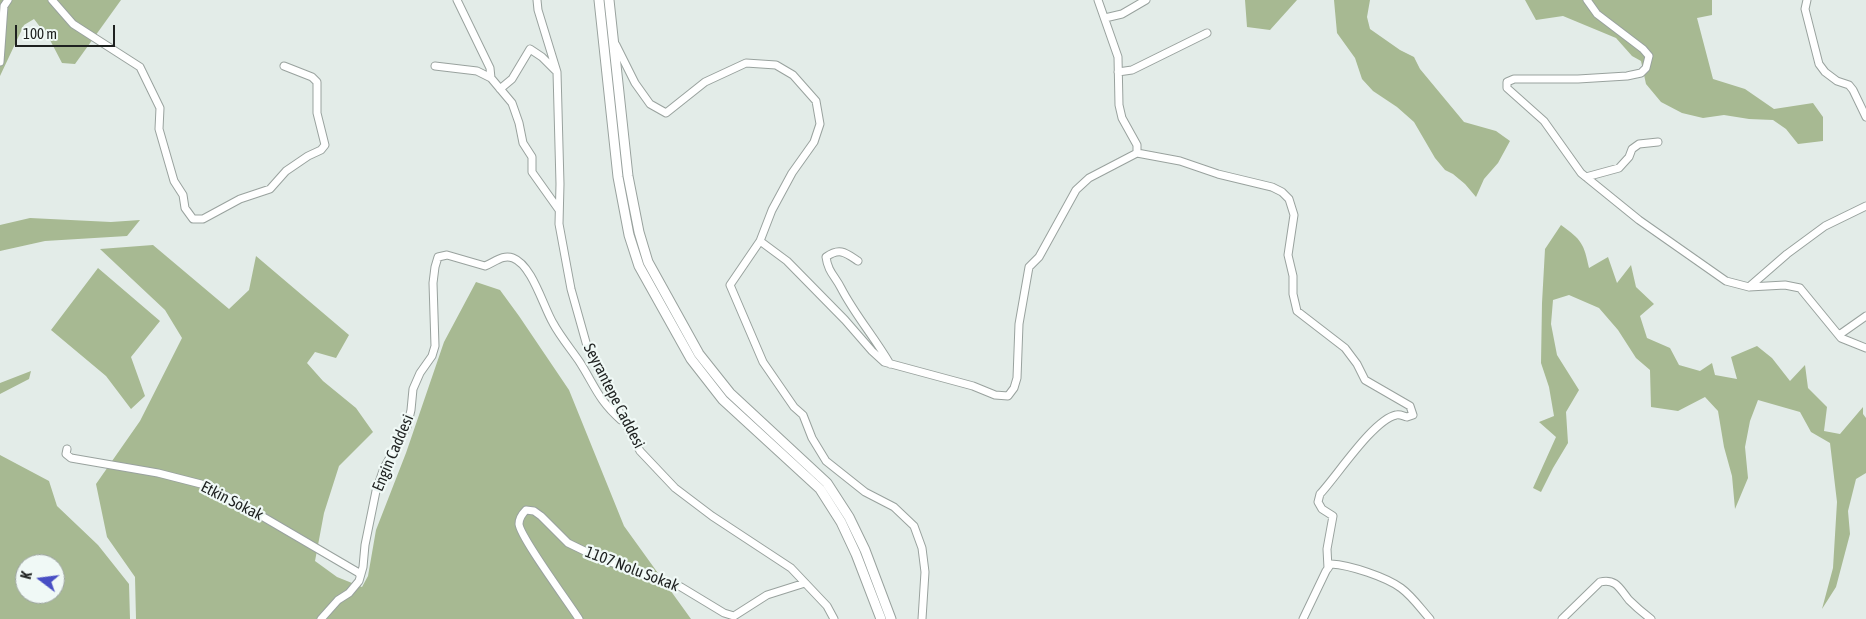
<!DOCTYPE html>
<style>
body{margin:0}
#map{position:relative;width:1866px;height:619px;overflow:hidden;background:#e3ece8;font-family:"Asap Condensed",sans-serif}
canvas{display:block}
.north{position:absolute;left:15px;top:554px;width:50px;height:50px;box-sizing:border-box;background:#f0f9f6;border:1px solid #9ca3a0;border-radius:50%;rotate:285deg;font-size:14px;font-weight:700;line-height:20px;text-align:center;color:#1e2120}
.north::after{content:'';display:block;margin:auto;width:18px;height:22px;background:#484fc4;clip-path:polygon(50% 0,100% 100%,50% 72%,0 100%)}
.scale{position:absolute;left:15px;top:25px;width:100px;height:22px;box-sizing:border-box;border:2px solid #1e2120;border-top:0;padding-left:6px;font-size:15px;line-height:18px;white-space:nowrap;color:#1e2120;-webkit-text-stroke:4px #f0f9f6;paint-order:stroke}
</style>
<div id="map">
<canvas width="1866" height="619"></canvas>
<div class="north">K</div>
<div class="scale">100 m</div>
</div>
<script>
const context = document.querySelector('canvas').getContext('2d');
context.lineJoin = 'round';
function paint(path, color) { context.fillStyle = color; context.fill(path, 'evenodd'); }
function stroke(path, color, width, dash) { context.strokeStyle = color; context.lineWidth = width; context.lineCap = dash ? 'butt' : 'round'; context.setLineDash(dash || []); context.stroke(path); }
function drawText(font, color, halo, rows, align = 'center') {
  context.font = font + ' "Asap Condensed",sans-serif'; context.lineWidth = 4.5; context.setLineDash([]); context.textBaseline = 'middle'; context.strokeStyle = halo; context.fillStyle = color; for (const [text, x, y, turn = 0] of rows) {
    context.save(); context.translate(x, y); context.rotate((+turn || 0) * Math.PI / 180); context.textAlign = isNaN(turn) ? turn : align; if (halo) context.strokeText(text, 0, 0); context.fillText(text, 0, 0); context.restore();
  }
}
paint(new Path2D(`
 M 0,0 L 121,0 L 75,64 L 62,63 L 50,40 L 34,19 L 24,25 L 0,76 Z
 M 1245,0 L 1297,0 L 1270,30 L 1247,27 Z
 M 1334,0 L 1370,0 L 1367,17 L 1370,29 L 1400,50 L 1414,57 L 1420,69 L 1464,122 L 1496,131 L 1510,141 L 1498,163 L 1484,179 L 1476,197 L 1465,184 L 1453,174 L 1445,170 L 1435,158 L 1414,122 L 1397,107 L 1373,91 L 1362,79 L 1355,58 L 1337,33 Z
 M 1525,0 L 1712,0 L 1712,15 L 1697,18 L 1713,79 L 1745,89 L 1774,109 L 1813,103 L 1823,117 L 1823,141 L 1798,144 L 1786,129 L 1773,120 L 1749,119 L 1724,115 L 1703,118 L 1682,113 L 1661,102 L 1646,84 L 1641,61 L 1632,56 L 1616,38 L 1563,16 L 1536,20 Z
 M 30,218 L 111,222 L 140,220 L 127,236 L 45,241 L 0,251 L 0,225 Z
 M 1561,225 C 1582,240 1584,244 1589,268 L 1608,257 L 1617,283 L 1631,265 L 1636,287 L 1654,304 L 1640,316 L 1647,338 L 1670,348 L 1679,365 L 1700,371 L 1712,363 L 1715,375 L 1737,379 L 1731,357 L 1757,346 L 1772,358 L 1790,381 L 1805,365 L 1808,388 L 1827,407 L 1824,431 L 1840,434 L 1863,407 L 1863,414 L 1866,418 L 1866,473 L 1856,479 L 1848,511 L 1850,534 L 1836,587 L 1822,609 L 1833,568 L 1837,502 L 1830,443 L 1811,432 L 1800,412 L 1758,400 L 1750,421 L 1745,447 L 1748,478 L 1735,509 L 1732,476 L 1724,447 L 1718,411 L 1705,397 L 1678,411 L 1651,407 L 1650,370 L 1636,358 L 1618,330 L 1599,308 L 1569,295 L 1553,300 L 1551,324 L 1557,355 L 1579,390 L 1566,412 L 1568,443 L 1553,468 L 1541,492 L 1533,488 L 1556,437 L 1539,422 L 1554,416 L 1549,387 L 1541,363 L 1542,303 L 1545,249 Z
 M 153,245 L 229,309 L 249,290 L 256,256 L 349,335 L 336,358 L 315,352 L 307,363 L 323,381 L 356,408 L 373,432 L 339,466 L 324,513 L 315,561 L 337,577 L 362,587 L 368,576 L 376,530 L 406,453 L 444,342 L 476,282 L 500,290 L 519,316 L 569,390 L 624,526 L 691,619 L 136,619 L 135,577 L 107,537 L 96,484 L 140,421 L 182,338 L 165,310 L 100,249 Z
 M 98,268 L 160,321 L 131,357 L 145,396 L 131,409 L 106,376 L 51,330 Z
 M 31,371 L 29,379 L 0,394 L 0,383 Z
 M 0,455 L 49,481 L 57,506 L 98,545 L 129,584 L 130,619 L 0,619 ZM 25,564 L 55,564 L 55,594 L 25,594 Z`), '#a7b992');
const minor = new Path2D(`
 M 52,0 L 73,24 L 140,67 L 160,108 L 159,129 L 174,181 L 183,195 L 185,208 L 193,219 L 203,219 L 240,199 L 270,189 L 286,171 L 308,156 L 321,150 L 325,145 L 317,113 L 317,82 L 312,77 L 284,66
 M 457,0 L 490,68 L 491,78
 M 537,0 L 538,10 L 557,72 L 560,184 L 559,224 L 571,289 L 587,346 L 613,400 L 640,451 L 675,488 L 712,516 L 791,568 L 827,606 L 834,619
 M 1587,0 L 1597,14 L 1643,49 L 1649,56 L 1646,68 L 1641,73 L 1627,76 L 1578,79 L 1514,79 L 1507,82 L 1507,88 L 1544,121 L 1581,173 L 1639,220 L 1726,281 L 1749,287 L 1785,285 L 1800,288 L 1841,338 L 1866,348
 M 1807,0 L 1805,9 L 1819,64 L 1825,72 L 1837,81 L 1849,85 L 1853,90 L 1866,117
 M 1105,18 L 1122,14 L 1146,0
 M 616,45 L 635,83 L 650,104 L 666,113 L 705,82 L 746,63 L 776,65 L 793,75 L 816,101 L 820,124 L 814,142 L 792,173 L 772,210 L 760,241 L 730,285 L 763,362 L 794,407 L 803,415 L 812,438 L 826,461 L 865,492 L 894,507 L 914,526 L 922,548 L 925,572 L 922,619
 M 0,62 L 4,6 L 8,0
 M 435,66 L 477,71 L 491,78 L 512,103 L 519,123 L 523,143 L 532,157 L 532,172 L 559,210
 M 1118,72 L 1132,70 L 1207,33
 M 500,89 L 512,79 L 530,49 L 542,57 L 555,70
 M 1137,153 L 1180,161 L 1218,174 L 1272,187 L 1282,192 L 1289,199 L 1294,215 L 1288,255 L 1293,276 L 1293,294 L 1297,311 L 1345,348 L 1357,364 L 1365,380 L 1410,406 L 1413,415 L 1407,417 C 1403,416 1400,414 1396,415 C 1373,420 1337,476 1320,494 L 1318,502 L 1322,509 L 1333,516 L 1327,549 L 1328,568
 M 1586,177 L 1619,168 L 1629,157 L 1632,149 L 1639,144 L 1658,142
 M 760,241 L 787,261 L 845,320 L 872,351 L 884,362 L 973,386 L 995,395 L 1008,396 L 1014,388 L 1017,378 L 1019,324 L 1029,267 L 1039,257 L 1076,190 L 1089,178 L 1137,153 L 1137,145 L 1122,118 L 1119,105 L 1118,57 L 1098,0
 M 858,261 C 846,253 840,247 826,257 C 828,272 835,276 841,288 C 855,315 875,338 890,364
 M 1749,287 L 1787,254 L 1825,226 L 1866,206
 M 1839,335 L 1866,316
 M 67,449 L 66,454 L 71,458 L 158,473 L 201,484 L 236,501 L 359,573 L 360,576
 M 321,619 L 338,600 L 349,593 L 359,581 L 363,567 L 365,545 L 376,491 L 384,468 L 407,427 L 411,410 L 413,389 L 420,373 L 432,356 L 435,346 L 433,283 L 435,267 L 438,257 L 447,255 L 485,266 C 495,262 503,254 513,258 C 532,265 543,306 553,323 C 560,336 570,348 579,361 C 594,384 598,400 621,420
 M 579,619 C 569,603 520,537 519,524 C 519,518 522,514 526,510 L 534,511 L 541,516 L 568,543 L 599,558 L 681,587 L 724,613 L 734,616 L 767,595 L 805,583
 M 1303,619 L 1326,571 L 1331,564 C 1350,565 1386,577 1401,588 C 1412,596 1421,609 1430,619
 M 1562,619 L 1600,582 C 1616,578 1620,589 1629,600 C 1636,607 1643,613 1651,619`);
const major = new Path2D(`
 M 599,0 L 618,177 L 629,235 L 639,266 L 691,359 L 723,400 L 820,489 L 841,522 L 856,554 L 881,619
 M 609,0 L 628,176 L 639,232 L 648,262 L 699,354 L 730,393 L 827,483 L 849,517 L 865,550 L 891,619`);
stroke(minor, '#99a29e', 9);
stroke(major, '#99a29e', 11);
stroke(minor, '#fff', 7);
stroke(major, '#fff', 9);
drawText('16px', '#1e2120', '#f0f9f6', [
 ["Seyrantepe Caddesi",614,396,63],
 ["Engin Caddesi",393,453,-67],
 ["Etkin Sokak",232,501,27],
 ["1107 Nolu Sokak",632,569,21]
]);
</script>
